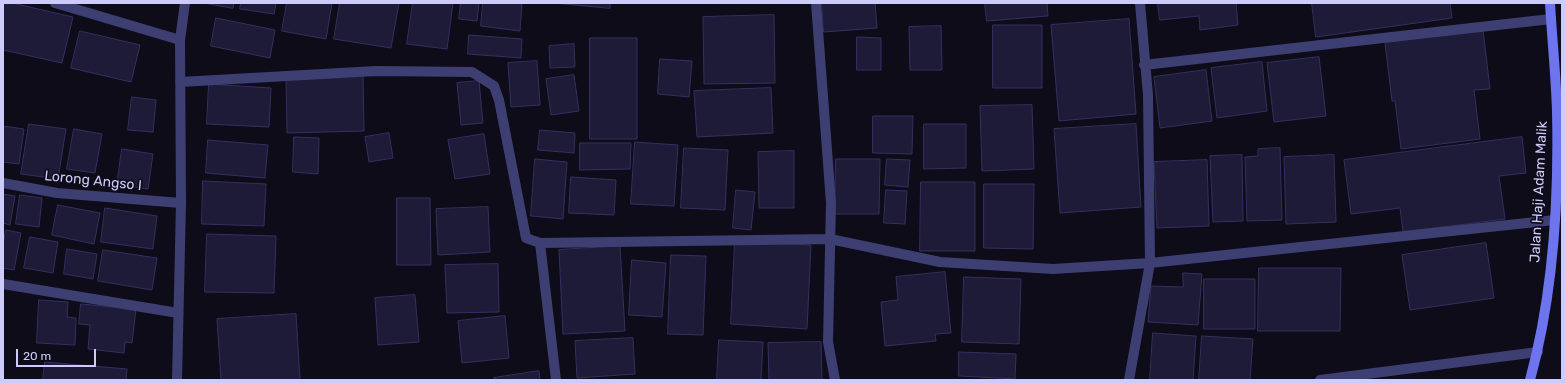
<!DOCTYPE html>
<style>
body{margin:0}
#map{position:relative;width:1565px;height:383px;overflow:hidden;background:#0e0c19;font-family:Rubik,sans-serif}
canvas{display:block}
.frame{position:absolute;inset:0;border:4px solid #cdcbf9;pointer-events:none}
.scale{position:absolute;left:16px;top:349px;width:80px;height:18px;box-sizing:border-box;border:2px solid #cdcbf9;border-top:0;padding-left:5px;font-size:12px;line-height:14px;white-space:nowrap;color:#cdcbf9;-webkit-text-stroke:3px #0e0c19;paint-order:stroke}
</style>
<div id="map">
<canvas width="1565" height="383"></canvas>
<div class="frame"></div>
<div class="scale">20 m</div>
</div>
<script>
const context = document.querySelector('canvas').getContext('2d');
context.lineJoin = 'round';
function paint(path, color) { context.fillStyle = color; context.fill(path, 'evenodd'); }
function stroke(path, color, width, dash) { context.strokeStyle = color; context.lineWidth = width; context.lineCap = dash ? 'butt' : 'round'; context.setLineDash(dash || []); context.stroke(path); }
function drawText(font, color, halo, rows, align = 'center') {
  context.font = font + ' Rubik,sans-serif'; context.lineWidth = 3.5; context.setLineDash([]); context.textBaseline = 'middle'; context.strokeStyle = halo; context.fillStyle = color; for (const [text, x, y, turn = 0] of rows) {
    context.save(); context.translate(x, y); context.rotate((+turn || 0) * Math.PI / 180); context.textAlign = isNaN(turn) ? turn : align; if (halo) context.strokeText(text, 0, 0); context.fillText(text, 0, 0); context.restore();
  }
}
const building = new Path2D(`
 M 3,3 L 12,3 L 73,17 L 62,63 L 3,50 Z
 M 204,3 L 234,3 L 233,8 Z
 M 241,3 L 276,3 L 274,14 L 240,9 Z
 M 287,3 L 332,3 L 326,39 L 282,31 Z
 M 340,3 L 399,3 L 391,48 L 334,39 Z
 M 413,3 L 453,3 L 447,49 L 407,44 Z
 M 461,3 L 479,3 L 477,21 L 459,19 Z
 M 483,3 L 522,3 L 520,31 L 481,26 Z
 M 555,3 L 610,3 L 610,8 Z
 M 822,3 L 875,3 L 877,28 L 824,32 Z
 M 985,3 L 1047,3 L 1048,16 L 987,21 Z
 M 1158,3 L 1236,3 L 1238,25 L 1200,30 L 1199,16 L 1160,20 Z
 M 1312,3 L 1450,3 L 1452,18 L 1316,37 Z
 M 774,15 L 775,83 L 704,84 L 703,17 Z
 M 216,18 L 275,30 L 270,58 L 211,46 Z
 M 1129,19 L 1136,114 L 1059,121 L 1051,25 Z
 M 993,25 L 1042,25 L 1042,88 L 993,88 Z
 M 941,26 L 942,70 L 910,70 L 909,27 Z
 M 1483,30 L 1490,89 L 1474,90 L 1480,139 L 1401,149 L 1395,101 L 1392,101 L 1385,43 Z
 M 80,31 L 140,45 L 131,82 L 71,68 Z
 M 469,35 L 522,39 L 521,58 L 468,54 Z
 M 857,37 L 881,38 L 881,70 L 857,70 Z
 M 590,38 L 637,38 L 637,139 L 590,139 Z
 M 574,44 L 575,67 L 550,68 L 549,46 Z
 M 1319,57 L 1326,116 L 1274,122 L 1267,63 Z
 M 660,59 L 692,61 L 689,97 L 658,94 Z
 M 537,61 L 540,105 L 511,107 L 508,63 Z
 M 1262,62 L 1267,111 L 1217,118 L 1211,68 Z
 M 1206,70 L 1212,121 L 1160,128 L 1154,77 Z
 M 574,75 L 579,111 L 551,115 L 546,79 Z
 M 363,76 L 364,131 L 287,133 L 286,78 Z
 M 479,81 L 483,123 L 461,125 L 457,83 Z
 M 209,84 L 271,88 L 269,127 L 207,124 Z
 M 771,88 L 773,133 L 697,137 L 694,91 Z
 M 132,97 L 156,100 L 153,132 L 128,130 Z
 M 1032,105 L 1034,169 L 982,171 L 980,106 Z
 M 873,116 L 913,116 L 912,154 L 873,153 Z
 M 29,124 L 66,129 L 58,179 L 21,174 Z
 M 924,124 L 966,124 L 966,168 L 924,169 Z
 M 1136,124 L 1141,207 L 1060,213 L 1054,129 Z
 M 3,126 L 24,129 L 19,164 L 3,162 Z
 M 74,129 L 102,134 L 95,173 L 67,169 Z
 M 540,130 L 575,133 L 574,153 L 538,150 Z
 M 389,133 L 393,158 L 369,162 L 365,137 Z
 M 484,134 L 490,174 L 455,179 L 448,140 Z
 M 294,137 L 319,138 L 318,174 L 293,172 Z
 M 1522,137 L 1526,173 L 1499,176 L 1505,219 L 1403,232 L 1400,208 L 1351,214 L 1344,160 Z
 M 208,140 L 268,145 L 265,178 L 206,173 Z
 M 635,142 L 678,145 L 674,206 L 631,204 Z
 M 580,143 L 631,143 L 630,169 L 580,170 Z
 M 684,148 L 728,150 L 725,210 L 681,208 Z
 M 1280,148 L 1282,220 L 1247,221 L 1245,157 L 1258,156 L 1258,149 Z
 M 122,149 L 153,154 L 148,189 L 117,185 Z
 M 794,151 L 794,208 L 759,208 L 758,152 Z
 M 1242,155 L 1243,221 L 1213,222 L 1210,156 Z
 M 1334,155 L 1336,222 L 1286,224 L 1284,157 Z
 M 535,159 L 567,162 L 563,219 L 531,216 Z
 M 836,159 L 880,159 L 879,214 L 835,214 Z
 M 887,159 L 910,160 L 908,187 L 885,185 Z
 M 1207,160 L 1209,226 L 1157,228 L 1154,162 Z
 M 571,177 L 616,180 L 614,215 L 569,213 Z
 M 203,181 L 266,184 L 264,226 L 202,224 Z
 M 921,182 L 975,182 L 975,251 L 920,251 Z
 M 984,184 L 1034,184 L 1033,249 L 984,248 Z
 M 736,190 L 755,192 L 751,230 L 733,228 Z
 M 886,190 L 907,191 L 905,224 L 884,223 Z
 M 3,194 L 15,196 L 10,225 L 3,223 Z
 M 20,195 L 42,198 L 39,227 L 16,224 Z
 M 397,198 L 430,198 L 431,265 L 397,265 Z
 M 58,205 L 100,213 L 94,244 L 52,235 Z
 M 488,207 L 490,252 L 438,255 L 436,209 Z
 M 105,208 L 157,216 L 153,249 L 101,242 Z
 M 6,230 L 21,233 L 14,270 L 3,268 L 3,245 Z
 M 207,234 L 276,236 L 274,293 L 205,292 Z
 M 30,237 L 58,242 L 53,273 L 24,268 Z
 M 735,241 L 811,245 L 807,329 L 731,324 Z
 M 1486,243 L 1494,298 L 1410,310 L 1402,255 Z
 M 620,246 L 625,331 L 563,334 L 559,250 Z
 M 67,249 L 97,254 L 93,279 L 64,274 Z
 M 103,250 L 157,258 L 152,290 L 98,281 Z
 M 671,255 L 706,256 L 703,335 L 668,334 Z
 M 632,260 L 666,263 L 662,317 L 629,315 Z
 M 498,264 L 499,312 L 447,313 L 445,265 Z
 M 1259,268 L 1341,268 L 1340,331 L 1258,331 Z
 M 945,272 L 951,333 L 935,334 L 936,341 L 885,346 L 881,302 L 898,300 L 896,277 Z
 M 1183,273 L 1202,274 L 1198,325 L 1148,322 L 1151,286 L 1183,287 Z
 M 964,277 L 1021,279 L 1019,344 L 962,342 Z
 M 1204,279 L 1255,279 L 1255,329 L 1204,329 Z
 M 415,295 L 419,342 L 378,345 L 375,298 Z
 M 39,300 L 68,302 L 67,317 L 76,318 L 75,345 L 37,343 Z
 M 81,304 L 136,309 L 132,343 L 125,342 L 124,353 L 88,349 L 90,325 L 79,324 Z
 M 296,314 L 300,380 L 221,380 L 217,319 Z
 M 505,316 L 509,358 L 462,363 L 458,321 Z
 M 1153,333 L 1196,336 L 1193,380 L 1150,380 Z
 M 1202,336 L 1253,339 L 1250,380 L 1199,380 Z
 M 633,338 L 635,374 L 577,378 L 575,341 Z
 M 719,340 L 763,342 L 761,380 L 717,380 Z
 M 821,342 L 822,380 L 769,380 L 768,343 Z
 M 959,352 L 1016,354 L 1015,379 L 959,376 Z
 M 45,362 L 127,369 L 126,380 L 43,380 Z
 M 539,371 L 540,380 L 494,380 L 494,378 Z`);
paint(building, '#1e1b38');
stroke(building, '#352f61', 1);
stroke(new Path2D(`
 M 55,3 L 180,40
 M 816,3 L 831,203 L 828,342 L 835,380
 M 1144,65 L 1551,19
 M 180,82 L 376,71 L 472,72 L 494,86 L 499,100 L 526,238 L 540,243 L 830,239 L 940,262 L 1053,269 L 1150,263 L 1555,220
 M 3,183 L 57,193 L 181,203
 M 540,243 L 556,380
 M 3,284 L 178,313
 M 177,380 L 181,203 L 180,40 L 185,3
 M 1129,380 L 1150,263 L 1148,95 L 1140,3
 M 1320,380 L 1538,352`), '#3d3f73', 10);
stroke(new Path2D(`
 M 1530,380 C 1553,296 1559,199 1557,112 C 1556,76 1552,39 1550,3`), '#6d74ee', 10);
drawText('14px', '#cdcbf9', '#0e0c19', [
 ["Lorong Angso I",93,181,6],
 ["Jalan Haji Adam Malik",1539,192,-87]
]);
</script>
